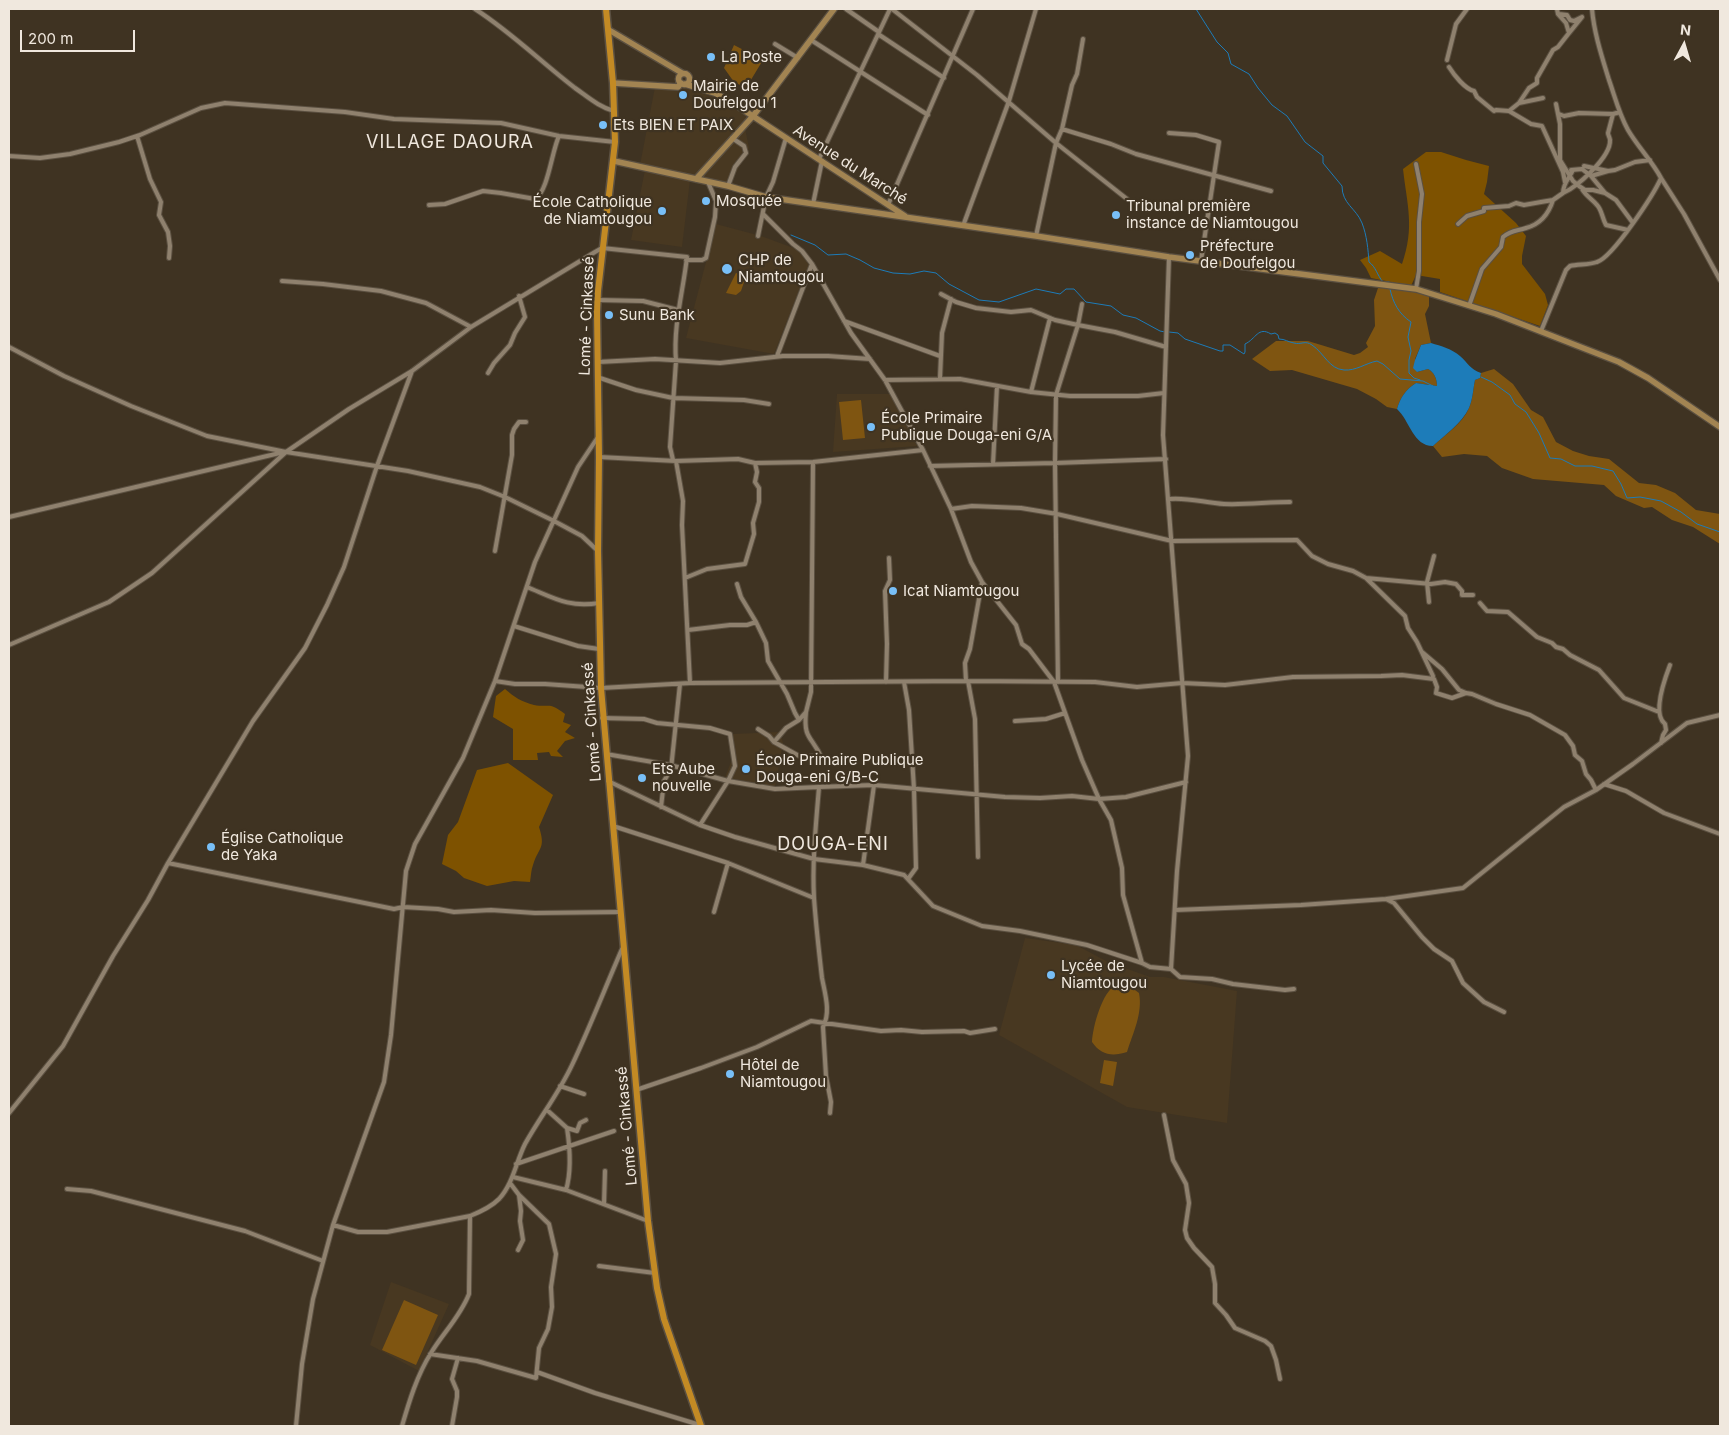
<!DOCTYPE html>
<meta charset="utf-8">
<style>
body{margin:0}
#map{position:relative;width:1729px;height:1435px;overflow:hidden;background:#3f3322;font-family:Inter,sans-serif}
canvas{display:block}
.frame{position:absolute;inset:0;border:10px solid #f0e8de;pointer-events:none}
.north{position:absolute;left:1659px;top:20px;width:50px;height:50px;-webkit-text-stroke:4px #3f3322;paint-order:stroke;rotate:6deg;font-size:14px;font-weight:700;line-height:20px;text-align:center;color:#f0e8de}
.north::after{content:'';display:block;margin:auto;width:18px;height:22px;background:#f0e8de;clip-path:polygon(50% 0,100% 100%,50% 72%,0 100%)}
.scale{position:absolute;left:20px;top:30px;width:115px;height:22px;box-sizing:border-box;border:2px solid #f0e8de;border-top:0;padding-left:6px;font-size:15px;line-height:18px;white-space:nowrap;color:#f0e8de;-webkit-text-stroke:4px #3f3322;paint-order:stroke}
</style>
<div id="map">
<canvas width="1729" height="1435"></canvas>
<div class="frame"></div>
<div class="north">N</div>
<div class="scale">200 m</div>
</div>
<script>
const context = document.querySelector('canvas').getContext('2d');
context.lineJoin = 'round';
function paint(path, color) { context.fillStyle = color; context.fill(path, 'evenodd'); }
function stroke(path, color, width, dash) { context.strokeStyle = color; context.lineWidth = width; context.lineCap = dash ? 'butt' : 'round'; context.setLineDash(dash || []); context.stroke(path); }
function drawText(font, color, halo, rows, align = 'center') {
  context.font = font + ' Inter,sans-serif'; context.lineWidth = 4.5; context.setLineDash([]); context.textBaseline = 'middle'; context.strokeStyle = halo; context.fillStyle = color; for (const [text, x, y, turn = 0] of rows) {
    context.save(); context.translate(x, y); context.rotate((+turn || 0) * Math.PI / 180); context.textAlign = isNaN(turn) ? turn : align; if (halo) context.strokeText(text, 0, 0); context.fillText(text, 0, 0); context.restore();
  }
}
paint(new Path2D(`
 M 679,86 L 718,98 L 748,114 L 744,123 L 749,148 L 731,183 L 640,165 L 655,87 Z
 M 645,170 L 690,180 L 682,247 L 631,240 Z
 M 716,224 L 761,236 L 799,250 L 809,265 L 774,354 L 686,338 Z
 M 837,394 L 890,394 L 917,446 L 833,452 Z
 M 780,732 L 783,743 L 775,787 L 725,777 L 731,762 L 733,734 Z
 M 1025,938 L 1076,945 L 1108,962 L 1150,977 L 1164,977 L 1237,991 L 1227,1123 L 1127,1107 L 999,1035 Z
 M 391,1282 L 449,1304 L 419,1371 L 370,1345 Z`), '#483821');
paint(new Path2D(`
 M 734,45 L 763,60 L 746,88 L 734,82 L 724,68 Z
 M 736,273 L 746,276 L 741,291 L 736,295 L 726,293 Z
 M 1379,285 L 1429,295 L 1429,306 L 1425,314 L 1431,343 L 1421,345 L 1415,359 L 1417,372 L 1428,369 C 1434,372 1437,379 1437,386 L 1416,383 C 1406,389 1400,398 1397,409 L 1387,407 L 1376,399 L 1357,389 L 1292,370 L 1270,371 L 1252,359 L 1276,341 L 1308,341 L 1354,355 L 1360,353 L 1368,347 L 1366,343 L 1375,326 L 1374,300 Z
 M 1494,369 L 1513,384 L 1531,410 L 1543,417 L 1556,442 L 1573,451 L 1589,456 L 1609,459 L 1639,483 L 1656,485 L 1675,493 L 1696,510 L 1720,514 L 1720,544 L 1693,527 L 1672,520 L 1652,507 L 1644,508 L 1616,496 L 1604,485 L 1533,479 L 1502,468 L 1487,456 L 1464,454 L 1442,457 L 1433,446 C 1445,435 1463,423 1469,408 C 1473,399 1473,389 1475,380 L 1480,378 L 1481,373 Z
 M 861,400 L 865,438 L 843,440 L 839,402 Z
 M 1116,985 C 1125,985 1132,987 1139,993 C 1143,1013 1133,1033 1127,1052 C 1112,1057 1101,1055 1092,1042 C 1093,1026 1102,992 1116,985 Z
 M 1104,1060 L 1117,1062 L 1113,1086 L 1100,1083 Z
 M 404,1300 L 438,1315 L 416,1365 L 382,1350 Z`), '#7f5511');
paint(new Path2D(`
 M 1426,152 L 1441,152 L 1466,160 L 1489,166 L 1487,182 L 1484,194 L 1516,223 L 1526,236 L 1522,256 L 1522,264 L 1545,294 L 1548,305 L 1540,326 L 1440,292 L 1440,279 L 1416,275 L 1411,286 L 1371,278 L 1366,268 L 1360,260 L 1380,251 L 1402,264 C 1415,227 1407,205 1403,169 Z
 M 505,689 C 514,697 522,702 534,705 C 551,708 548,701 565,714 L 563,722 L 571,725 L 565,732 L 575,738 L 565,741 L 557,751 L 563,757 L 551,756 L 549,752 L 537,753 L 538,760 L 513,760 L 513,729 L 493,717 L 496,696 Z
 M 508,763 L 553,795 L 539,827 C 546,849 539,846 533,865 C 531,870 531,876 530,882 L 514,881 L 487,886 L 464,878 L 456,871 L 442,864 L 448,835 L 458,822 L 477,770 Z`), '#7e5200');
paint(new Path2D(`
 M 1431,343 C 1441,346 1452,349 1460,356 C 1468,363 1470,369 1481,373 L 1480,378 L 1475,380 C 1473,389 1473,399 1469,408 C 1462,423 1445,435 1433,446 C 1413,446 1410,421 1397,409 C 1400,398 1406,389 1416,383 L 1437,386 C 1437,379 1434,372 1428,369 L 1417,372 L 1413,368 L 1415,360 L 1421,345 Z`), '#1d7cb9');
stroke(new Path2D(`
 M 1196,9 L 1217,42 L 1228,53 L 1231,64 L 1249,74 L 1258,88 L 1272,105 L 1287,116 L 1305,142 L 1323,156 L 1323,163 L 1342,186 C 1342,204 1356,208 1362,223 C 1367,236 1368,249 1369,262 C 1376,267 1377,275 1383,282 L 1389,282
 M 791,235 L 815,245 L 828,255 L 846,254 L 860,260 L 874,268 L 893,273 L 910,274 L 924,271 L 936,273 L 949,284 L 979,300 L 999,302 L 1036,289 L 1060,294 L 1066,289 L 1074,289 L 1086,302 L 1111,306 L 1123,315 L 1136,318 L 1160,331 L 1165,332
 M 1390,289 C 1393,303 1399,314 1411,322 L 1408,337 L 1411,351 L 1409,360 L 1409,373 L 1414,378 L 1420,380
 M 1169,332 L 1178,333 L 1185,339 L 1220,351 L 1223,351 L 1223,345 L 1230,345 L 1244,354 L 1245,352 L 1245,344 C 1256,339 1258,326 1271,334 L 1275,333 L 1278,335 L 1279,339 C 1285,339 1288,342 1294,343 C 1301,345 1305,340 1312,345 C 1324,353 1329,369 1344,370 C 1356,371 1366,363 1377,361 L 1383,364 L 1400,379 L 1423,381 L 1433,386
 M 1481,377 L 1492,382 L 1510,395 L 1515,404 L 1526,412 L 1539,433 L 1550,458 L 1561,459 L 1575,466 L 1592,466 L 1613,471 L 1621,484 L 1627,498 L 1640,497 L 1661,501 L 1681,512 L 1697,524 L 1720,532`), '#1d7cb9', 1);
const minor = new Path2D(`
 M 475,9 C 511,32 541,62 575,88 C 588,97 599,107 614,111
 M 846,9 L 879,32
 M 892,9 L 977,75 L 1056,143 L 1127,199
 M 1559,14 L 1567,15 L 1570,20 L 1574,21 L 1582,17 L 1569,33
 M 878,34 L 944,78
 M 811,40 L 928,115
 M 775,44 L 798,58
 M 1447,60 L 1456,24 L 1467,9
 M 1449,67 C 1454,75 1465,89 1474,91 L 1477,97 L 1494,111 L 1496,110 L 1509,111 L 1519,103 L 1543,98
 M 1519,103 L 1529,88 L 1537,83 L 1537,78 L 1553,50 L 1558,47 L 1569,33 L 1566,23 L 1558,14 L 1557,9
 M 1556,104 L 1560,124 L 1560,160 L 1573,181 L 1579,186 L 1585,190 L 1593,190 L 1605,193
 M 1509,111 L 1531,124 L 1542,126 L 1563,172 L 1565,182
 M 1559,114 L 1564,116 L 1579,113 L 1613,114
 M 1062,129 L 1111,144 L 1136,154 L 1271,191
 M 1169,133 L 1196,135 L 1219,142 L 1201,261
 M 137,136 L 150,179 L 161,202 L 159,215 L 168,232 L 170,246 L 169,258
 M 9,156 L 40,158 L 70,154 L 119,142 L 140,135 L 201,108 L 225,103 L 345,112 L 394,119 L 501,123 L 559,136 L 615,142
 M 819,159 L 890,9
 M 1584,166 L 1608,171 L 1615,170 L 1635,162 L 1650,160
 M 1571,170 L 1582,169 L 1591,176 L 1605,193 L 1616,200 L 1633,223
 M 1591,176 L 1608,171
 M 1661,178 L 1684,214 L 1720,280
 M 728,186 L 735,167 L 746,153 L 744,146 L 732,138
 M 1582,189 C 1586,196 1592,199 1597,205 C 1602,210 1602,218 1606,225 L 1628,230
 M 1563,193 C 1577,187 1611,157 1610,140 C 1610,138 1608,135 1608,133 L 1613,114 L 1620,112
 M 813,204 L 822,161
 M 429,205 L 445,204 L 483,191 L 501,193 L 535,199 C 548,192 552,150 559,136
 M 888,205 L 973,9
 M 763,214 L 793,244 L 802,251 L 812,264 L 851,333 L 885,380 L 923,450 L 951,509 L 971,562 L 982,582 L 1016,625 L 1022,644 L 1029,649 L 1054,682 L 1082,760 L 1099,799 L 1111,820 L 1122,868 L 1123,895 L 1142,963
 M 1458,224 L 1467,216 L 1484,211 L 1484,208 L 1509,206 L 1516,203 L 1524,205 L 1541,202 L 1553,200 L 1563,193 C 1563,183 1569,179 1573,170
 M 963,226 L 1009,101 L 1036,9
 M 758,236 L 766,197 L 773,182 L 786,138
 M 1036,236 L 1056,143 L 1062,129 L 1072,85 L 1077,74 L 1083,39
 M 1169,257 L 1163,435 L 1188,756 L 1177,871 L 1171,969 L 1180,977 L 1212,979 L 1233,984 L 1285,990 L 1294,989
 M 686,260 L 702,260 L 706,258 L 715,217 L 716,201 L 708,182
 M 282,281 L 323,284 L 381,291 L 426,303 L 471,327
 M 1416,289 L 1419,271 L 1419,222 L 1422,194 L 1416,164
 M 941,294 L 956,302 L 976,308 L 1011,312 L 1031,310 L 1055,320 L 1078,325 L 1082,304
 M 598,300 L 643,301 L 678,310
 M 1469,306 L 1482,269 L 1501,247 L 1503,237 C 1511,230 1517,231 1526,228 C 1541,224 1549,213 1553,200
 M 844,321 L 940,356
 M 1541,331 L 1566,270 L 1570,266 C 1578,264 1589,265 1597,262 C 1613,257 1654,194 1661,178 C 1652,161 1638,147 1628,130 C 1619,114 1615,97 1609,80 C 1602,57 1594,33 1592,9
 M 9,347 L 64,376 L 131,406 L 207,436 L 286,452 L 408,471 L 480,487 L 505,497 L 554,521 L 582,536 L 598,551
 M 777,356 L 812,264
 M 598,362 L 655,359 L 720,363 L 783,356 L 828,356 L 870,359
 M 488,373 L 494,363 L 510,345 L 515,333 L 525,317 L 519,296
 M 597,377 L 636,390 L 673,398 L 744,400 L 769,404
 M 940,378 L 942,333 L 951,299
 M 885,380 L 960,379 L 1031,392 L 1070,396 L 1138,396 L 1164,393
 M 1031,392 L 1050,318
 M 599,457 L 676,461 L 738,459 L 755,463 L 813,462 L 923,450
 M 1166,459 L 1055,463 L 1056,395 L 1078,325 L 1115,332 L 1166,347
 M 676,461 L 683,501 L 682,525 L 690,683
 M 993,464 L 997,386
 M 930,466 L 1055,463 L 1058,682
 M 1169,499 C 1188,497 1205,503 1224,504 C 1246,505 1268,502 1290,502
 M 951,509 L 972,506 L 1021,508 L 1057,514 L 1172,541 L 1297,540 L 1312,556 L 1328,564 L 1353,571 L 1366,578 L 1405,616 L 1408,628 L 1417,642 L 1433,676
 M 9,517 L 284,452
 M 495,551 L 512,455 L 512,435 L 514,429 L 519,422 L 526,422
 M 685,578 L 707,569 L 745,564 L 754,534 L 753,523 L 759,502 L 759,488 L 755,482 L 757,472 L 755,463
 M 1366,578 L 1431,584 L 1445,582 L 1456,584 L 1462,591 L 1462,595 L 1473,595
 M 737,584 L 741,597 L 756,622 L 766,643 L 768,661 L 787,694 L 795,713 L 799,720
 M 527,587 C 554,598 569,608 599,603
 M 1429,602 L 1427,582 L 1434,556
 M 1480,603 L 1487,611 L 1508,612 L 1537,637 L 1552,643 L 1556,647 L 1563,649 L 1570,655 L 1599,670 L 1624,698 L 1659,712
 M 514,626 L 578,646 L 599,649
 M 688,630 L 730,625 L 747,625 L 756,622
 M 9,645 L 109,602 L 152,573 L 286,452 L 349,409 L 412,371 L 471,327 L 595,252 L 602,248 L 687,257 C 683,292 673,326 676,361 L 670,447 L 673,460
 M 1422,652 L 1442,669 L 1459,690 L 1466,693
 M 495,681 L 515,684 L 545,684 L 601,688 L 690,683 L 968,681 L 1095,682 L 1137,687 L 1182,683 L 1225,685 L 1293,677 L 1381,676 L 1402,675 L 1434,679 L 1437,687 L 1436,693 L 1452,698 L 1466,693 L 1472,694 L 1496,704 L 1530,715 L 1565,735 L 1573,746 L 1575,755 L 1582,761 L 1586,774 L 1591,780 L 1596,790
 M 966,681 L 965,663 L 970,649 L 982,582
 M 968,681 L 975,719 L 978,857
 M 886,682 L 887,644 L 885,591 L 890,580 L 889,558
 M 904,682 L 909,710 L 914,789 L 916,868 L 908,879
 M 806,712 C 803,741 813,736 822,759
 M 602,718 L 644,719 L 657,723 L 710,728 L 730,734 L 735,766 L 728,781 L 700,825
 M 1015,721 L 1046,719 L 1065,713
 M 758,729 L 769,736 L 774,742 L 801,757 L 817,756 L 822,759
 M 774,742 L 786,728 L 799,720 L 806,712 L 811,692 L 813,462
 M 1661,743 L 1663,735 L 1666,730 L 1665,724 C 1652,714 1665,678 1670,665
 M 606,754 L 670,765 L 728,781 L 775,789 L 819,787 C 816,824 812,862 814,898 C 816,925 819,952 822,978 C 825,994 831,1012 823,1027 L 826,1076 L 831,1102 L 830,1113
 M 608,781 L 700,825 L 735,837 L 814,859 L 863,865 L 904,875 L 933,906 L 982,926 L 1020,931 L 1087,945 L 1142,963 L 1150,967 L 1171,969
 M 1604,784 L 1626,791 L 1664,813 L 1720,834
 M 819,787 L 874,785 L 1005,797 L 1040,798 L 1072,796 L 1099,799 L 1126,797 L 1186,782
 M 661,807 L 664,781 L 671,769 L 680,684
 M 613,826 L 728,863 L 814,898
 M 168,863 L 394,909 L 403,907 L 438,909 L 454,912 L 491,910 L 535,913 L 620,912
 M 863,865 L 874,785
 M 1386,899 L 1394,903 L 1422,937 L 1434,949 L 1452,961 L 1463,983 L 1484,1002 L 1504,1012
 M 1175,910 L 1301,905 L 1386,899 L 1463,888 L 1564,807 L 1596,790 L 1633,764 L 1687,723 L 1720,715
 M 714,912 L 728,863
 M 560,1086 L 584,1094
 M 636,1090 L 701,1068 L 757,1047 L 811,1021 L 881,1031 L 901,1030 L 922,1032 L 964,1031 L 970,1033 L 995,1029
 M 547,1110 L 567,1128 L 577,1131 L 580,1123 L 586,1120
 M 9,1113 L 63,1046 L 113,956 L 148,900 L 168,863 L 253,721 L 305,648 L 327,605 L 344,567 L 377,466 L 412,371
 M 1164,1115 L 1173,1160 L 1186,1184 L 1189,1203 L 1185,1230 L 1187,1238 L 1194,1248 L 1212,1267 L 1215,1284 L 1215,1303 L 1226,1315 L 1235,1328 L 1265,1341 L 1271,1346 L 1276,1360 L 1280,1379
 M 516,1164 L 614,1131
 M 513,1177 L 566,1190 L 648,1221
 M 510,1183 L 519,1195 L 521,1211 L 520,1221 L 523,1240 L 518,1250
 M 67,1189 L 91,1191 L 245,1231 L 323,1261
 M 566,1190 C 572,1170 570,1148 567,1128
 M 604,1204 L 605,1171
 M 333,1225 L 358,1232 L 387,1232 L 470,1216
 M 599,1266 L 655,1273
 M 430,1354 L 477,1361 L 536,1378 L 539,1348 L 548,1329 L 552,1307 L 551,1287 L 556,1254 L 549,1224 L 519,1195
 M 537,1372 L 595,1393 L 700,1425
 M 296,1426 L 302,1364 L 313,1299 L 333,1225 L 384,1082 L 391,1035 L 406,871 L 415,844 L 463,758 L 495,681 L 535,562 L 578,467 L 598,437
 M 402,1426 C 409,1402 417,1375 431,1353 C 443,1333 460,1317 469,1294 L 470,1216 C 480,1212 491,1207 499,1199 C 513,1184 516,1162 525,1144 C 540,1117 559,1093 572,1065 C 590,1027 605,988 622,949
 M 452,1426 L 457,1397 L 457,1391 L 452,1379 L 458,1358`);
const secondary = new Path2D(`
 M 609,30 L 682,73
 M678.5 79a5.5 5.5 0 1 1 11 0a5.5 5.5 0 1 1-11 0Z
 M 613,83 L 678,87 L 681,83
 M 685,84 L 715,93 L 736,105 L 905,216
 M 614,161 L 728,186 L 766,197 L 1036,236 L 1169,257 L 1416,289 L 1496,314 L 1619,362 L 1648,378 L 1720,427
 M 696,179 L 753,116 L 834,9`);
const trunk = new Path2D(`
 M 606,9 L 613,83 L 615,142 L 598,291 L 597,312 L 599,457 L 598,551 L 601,688 L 648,1221 L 657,1288 L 664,1319 L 701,1426`);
stroke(minor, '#5b5041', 6);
stroke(secondary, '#5b5041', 8);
stroke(trunk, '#5b5041', 9);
stroke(minor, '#8f816e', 4);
stroke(secondary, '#a28452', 5.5);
stroke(trunk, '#c38a24', 6);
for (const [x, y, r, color] of [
 [711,57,5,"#78bff7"],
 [683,95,5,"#78bff7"],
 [603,125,5,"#78bff7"],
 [706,201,5,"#78bff7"],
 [662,211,5,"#78bff7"],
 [1116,215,5,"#78bff7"],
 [1190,255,5,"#78bff7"],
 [727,269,6,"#78bff7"],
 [609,315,5,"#78bff7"],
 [871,427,5,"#78bff7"],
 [893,591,5,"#78bff7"],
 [746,769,5,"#78bff7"],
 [642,778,5,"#78bff7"],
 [211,847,5,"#78bff7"],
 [1051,975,5,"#78bff7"],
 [730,1074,5,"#78bff7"]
]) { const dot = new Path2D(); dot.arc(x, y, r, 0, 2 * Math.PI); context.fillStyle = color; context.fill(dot); stroke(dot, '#3f3322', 2); }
drawText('15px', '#f0e8de', '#3f3322', [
 ["La Poste",721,57],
 ["Mairie de",693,86],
 ["Doufelgou 1",693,103],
 ["Ets BIEN ET PAIX",613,125],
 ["Mosquée",716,201],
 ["École Catholique",652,202,"right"],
 ["de Niamtougou",652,219,"right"],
 ["Tribunal première",1126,206],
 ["instance de Niamtougou",1126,223],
 ["Préfecture",1200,246],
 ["de Doufelgou",1200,263],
 ["CHP de",738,260],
 ["Niamtougou",738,277],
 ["Sunu Bank",619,315],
 ["École Primaire",881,418],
 ["Publique Douga-eni G/A",881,435],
 ["Icat Niamtougou",903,591],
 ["École Primaire Publique",756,760],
 ["Douga-eni G/B-C",756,777],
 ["Ets Aube",652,769],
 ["nouvelle",652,786],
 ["Église Catholique",221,838],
 ["de Yaka",221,855],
 ["Lycée de",1061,966],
 ["Niamtougou",1061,983],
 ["Hôtel de",740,1065],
 ["Niamtougou",740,1082]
], 'left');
drawText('15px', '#f0e8de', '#3f3322', [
 ["Avenue du Marché",850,165,33],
 ["Lomé - Cinkassé",587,316,-88],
 ["Lomé - Cinkassé",592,722,-94],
 ["Lomé - Cinkassé",627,1126,-95]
]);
context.letterSpacing = '1px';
drawText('18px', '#f0e8de', '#3f3322', [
 ["VILLAGE DAOURA",450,143],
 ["DOUGA-ENI",833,845]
]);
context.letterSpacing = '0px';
</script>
